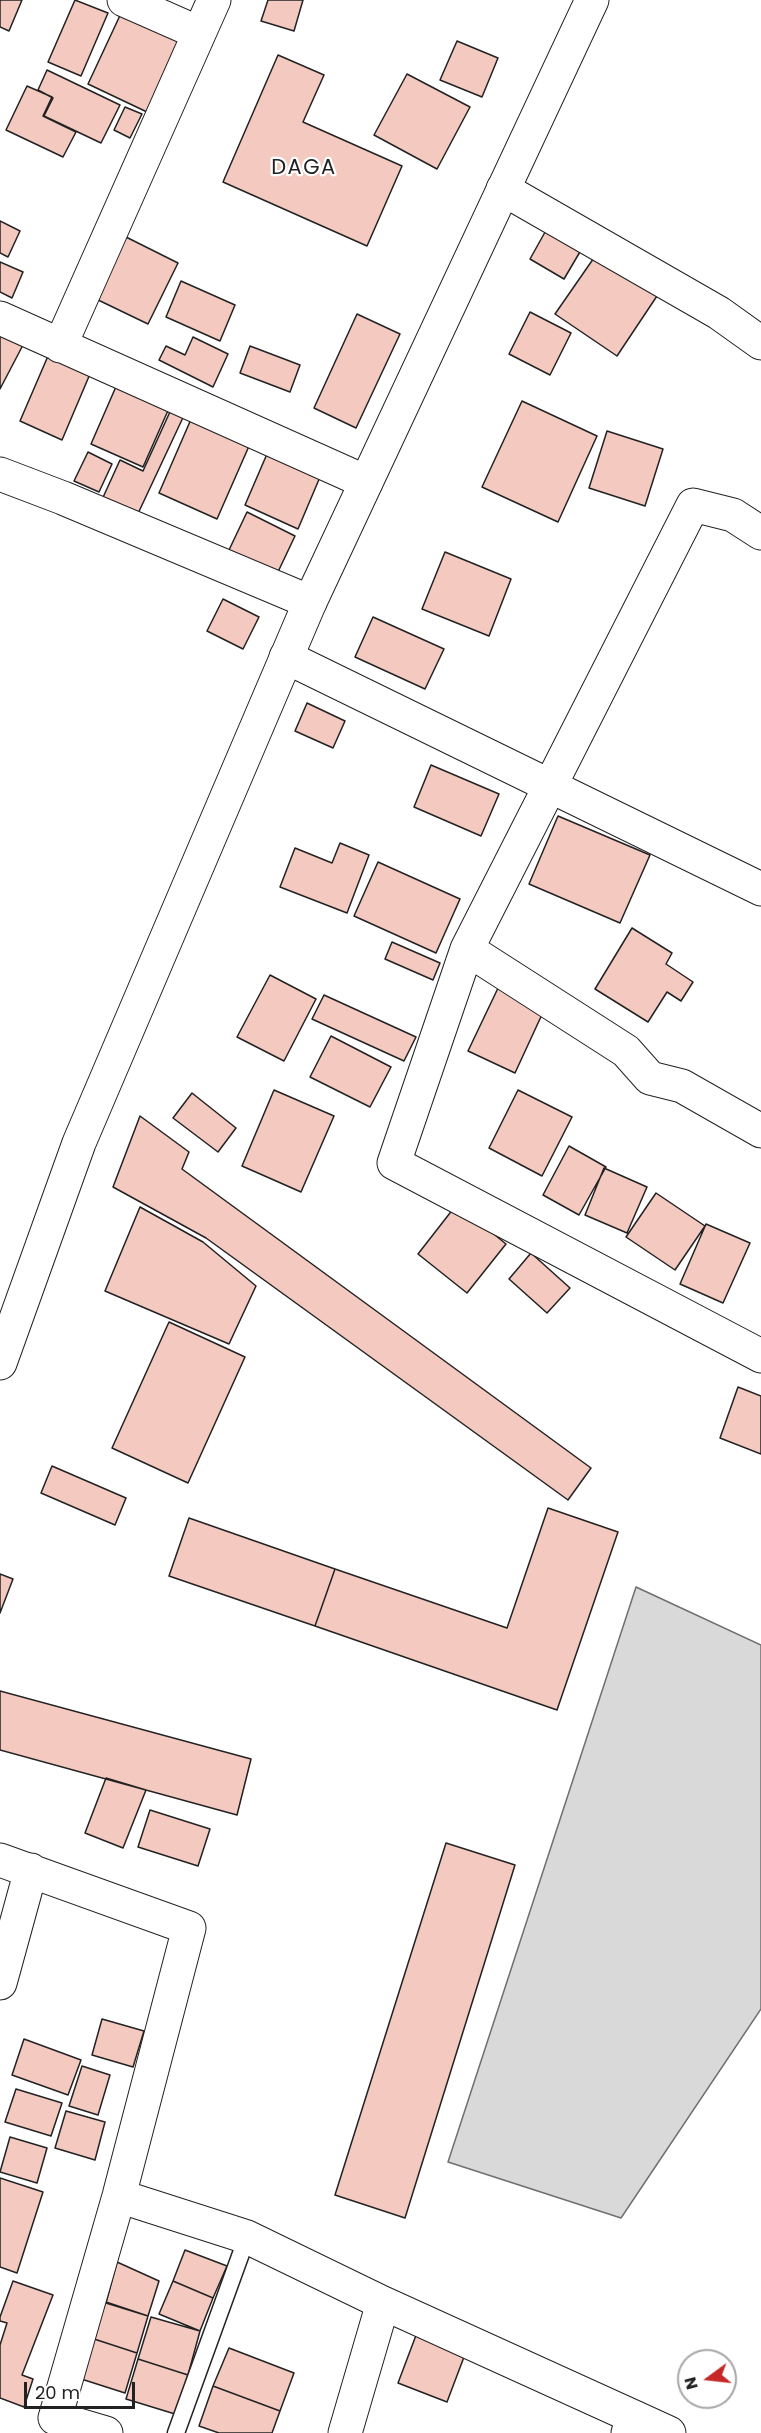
<!DOCTYPE html>
<style>
body{margin:0}
#map{position:relative;width:761px;height:2433px;overflow:hidden;background:#fff;font-family:Poppins,sans-serif}
canvas{display:block}
.north{position:absolute;left:677px;top:2349px;width:60px;height:60px;box-sizing:border-box;background:#fff;border:2px solid #a7a7a7;border-radius:50%;rotate:255deg;font-size:16px;font-weight:700;line-height:24px;text-align:center;color:#222}
.north::after{content:'';display:block;margin:auto;width:21px;height:27px;background:#c62828;clip-path:polygon(50% 0,100% 100%,50% 72%,0 100%)}
.scale{position:absolute;left:24px;top:2382px;width:111px;height:27px;box-sizing:border-box;border:3px solid #222;border-top:0;padding-left:8px;font-size:18px;line-height:21px;white-space:nowrap;color:#222;-webkit-text-stroke:4px #fff;paint-order:stroke}
</style>
<div id="map">
<canvas width="761" height="2433"></canvas>
<div class="north">N</div>
<div class="scale">20 m</div>
</div>
<script>
const context = document.querySelector('canvas').getContext('2d');
context.lineJoin = 'round';
function paint(path, color) { context.fillStyle = color; context.fill(path, 'evenodd'); }
function stroke(path, color, width, dash) { context.strokeStyle = color; context.lineWidth = width; context.lineCap = dash ? 'butt' : 'round'; context.setLineDash(dash || []); context.stroke(path); }
function drawText(font, color, halo, rows, align = 'center') {
  context.font = font + ' Poppins,sans-serif'; context.lineWidth = 4.5; context.setLineDash([]); context.textBaseline = 'middle'; context.strokeStyle = halo; context.fillStyle = color; for (const [text, x, y, turn = 0] of rows) {
    context.save(); context.translate(x, y); context.rotate((+turn || 0) * Math.PI / 180); context.textAlign = isNaN(turn) ? turn : align; if (halo) context.strokeText(text, 0, 0); context.fillText(text, 0, 0); context.restore();
  }
}
const water = new Path2D(`
 M 636,1587 L 761,1645 L 761,2009 L 621,2218 L 448,2162 Z`);
paint(water, '#d9d9d9');
stroke(water, '#6f6f6f', 1.5);
const building = new Path2D(`
 M 0,0 L 22,0 L 9,31 L 0,27 Z
 M 75,0 L 108,13 L 81,76 L 48,62 Z
 M 268,0 L 303,0 L 294,31 L 261,21 Z
 M 123,9 L 182,37 L 147,112 L 88,84 Z
 M 457,41 L 498,58 L 482,97 L 440,80 Z
 M 278,55 L 324,75 L 303,122 L 402,166 L 367,246 L 223,182 Z
 M 47,70 L 120,105 L 101,143 L 44,116 L 53,98 L 38,90 Z
 M 407,74 L 470,107 L 437,169 L 374,135 Z
 M 27,86 L 52,97 L 43,116 L 76,132 L 63,157 L 6,130 Z
 M 125,107 L 142,114 L 130,138 L 114,130 Z
 M 0,221 L 20,231 L 8,257 L 0,253 Z
 M 549,225 L 584,245 L 564,279 L 530,259 Z
 M 124,236 L 178,263 L 148,324 L 94,298 Z
 M 598,252 L 659,293 L 617,356 L 555,314 Z
 M 0,262 L 23,272 L 12,298 L 0,292 Z
 M 181,281 L 235,305 L 220,341 L 166,317 Z
 M 530,312 L 571,333 L 550,375 L 509,354 Z
 M 357,314 L 400,334 L 356,428 L 314,408 Z
 M 0,333 L 23,345 L 0,389 Z
 M 193,337 L 228,354 L 213,387 L 159,360 L 166,346 L 185,355 Z
 M 250,346 L 300,365 L 290,392 L 240,373 Z
 M 48,356 L 90,374 L 62,440 L 20,421 Z
 M 118,382 L 170,406 L 143,467 L 91,444 Z
 M 522,401 L 597,436 L 558,522 L 482,487 Z
 M 174,403 L 187,409 L 135,520 L 100,504 L 120,460 L 143,471 Z
 M 195,410 L 253,437 L 217,519 L 159,493 Z
 M 607,431 L 663,449 L 645,506 L 589,488 Z
 M 270,447 L 323,470 L 298,529 L 245,505 Z
 M 88,452 L 112,464 L 99,492 L 74,481 Z
 M 247,512 L 295,536 L 277,574 L 229,550 Z
 M 445,552 L 511,579 L 489,636 L 422,609 Z
 M 223,599 L 259,617 L 243,649 L 207,631 Z
 M 373,617 L 444,649 L 425,689 L 355,657 Z
 M 307,703 L 345,721 L 333,748 L 295,731 Z
 M 431,765 L 499,794 L 481,836 L 414,807 Z
 M 558,816 L 650,855 L 620,923 L 529,884 Z
 M 340,843 L 369,855 L 347,913 L 280,887 L 295,848 L 332,863 Z
 M 378,862 L 460,899 L 436,953 L 354,916 Z
 M 632,928 L 672,953 L 666,964 L 693,982 L 681,1001 L 667,992 L 648,1022 L 595,989 Z
 M 392,942 L 440,963 L 433,980 L 385,959 Z
 M 270,975 L 316,999 L 284,1061 L 237,1037 Z
 M 499,986 L 545,1008 L 515,1073 L 468,1051 Z
 M 324,995 L 416,1037 L 404,1061 L 312,1019 Z
 M 331,1036 L 391,1067 L 370,1107 L 310,1077 Z
 M 274,1090 L 334,1116 L 301,1192 L 242,1166 Z
 M 518,1090 L 572,1117 L 542,1176 L 489,1148 Z
 M 192,1093 L 236,1128 L 218,1152 L 173,1118 Z
 M 140,1116 L 189,1152 L 182,1169 L 591,1468 L 568,1500 L 206,1238 L 113,1187 Z
 M 569,1146 L 606,1167 L 579,1215 L 543,1195 Z
 M 604,1168 L 647,1187 L 627,1233 L 585,1215 Z
 M 656,1193 L 705,1226 L 675,1270 L 626,1237 Z
 M 457,1204 L 506,1244 L 467,1293 L 418,1254 Z
 M 140,1207 L 203,1242 L 256,1286 L 229,1344 L 105,1291 Z
 M 706,1224 L 750,1243 L 723,1303 L 680,1284 Z
 M 531,1253 L 570,1288 L 547,1313 L 509,1279 Z
 M 169,1322 L 245,1357 L 188,1483 L 112,1448 Z
 M 738,1387 L 761,1396 L 761,1454 L 720,1438 Z
 M 52,1466 L 126,1498 L 115,1525 L 41,1493 Z
 M 548,1508 L 618,1532 L 557,1710 L 315,1626 L 335,1569 L 507,1628 Z
 M 189,1518 L 335,1569 L 315,1626 L 169,1576 Z
 M 0,1574 L 13,1579 L 0,1613 Z
 M 0,1691 L 251,1759 L 237,1815 L 0,1750 Z
 M 106,1778 L 146,1790 L 123,1848 L 85,1833 Z
 M 150,1810 L 210,1829 L 198,1866 L 138,1847 Z
 M 446,1843 L 515,1865 L 405,2218 L 335,2195 Z
 M 102,2019 L 144,2031 L 133,2067 L 92,2055 Z
 M 24,2039 L 81,2060 L 68,2095 L 12,2075 Z
 M 82,2066 L 110,2075 L 98,2115 L 69,2106 Z
 M 16,2089 L 62,2103 L 51,2136 L 5,2122 Z
 M 66,2111 L 105,2122 L 95,2160 L 55,2148 Z
 M 10,2137 L 47,2148 L 37,2183 L 0,2172 Z
 M 0,2178 L 43,2192 L 17,2273 L 0,2267 Z
 M 185,2250 L 227,2266 L 213,2298 L 173,2281 Z
 M 117,2262 L 159,2281 L 148,2316 L 106,2303 Z
 M 13,2281 L 53,2295 L 22,2375 L 33,2379 L 24,2407 L 0,2398 L 0,2345 L 7,2323 L 0,2321 L 0,2317 Z
 M 173,2281 L 213,2298 L 200,2331 L 159,2314 Z
 M 100,2300 L 148,2316 L 137,2353 L 88,2337 Z
 M 151,2317 L 200,2331 L 188,2375 L 138,2359 Z
 M 418,2330 L 467,2349 L 447,2402 L 398,2383 Z
 M 88,2337 L 137,2353 L 125,2393 L 75,2377 Z
 M 229,2348 L 294,2373 L 280,2411 L 213,2386 Z
 M 138,2359 L 188,2375 L 175,2414 L 126,2399 Z
 M 213,2386 L 280,2411 L 272,2433 L 219,2433 L 199,2426 Z`);
paint(building, '#f3c9c0');
stroke(building, '#222', 1.5);
const service = new Path2D(`
 M 176,2433 L 247,2237`);
const minor = new Path2D(`
 M 124,0 L 199,33
 M 503,189 L 719,313 L 761,343
 M 0,318 L 366,482
 M 60,346 L 214,0
 M 0,474 L 63,498 L 310,602
 M 761,533 L 733,515 L 693,505 L 467,949 L 394,1163 L 761,1356
 M 286,657 L 761,889
 M 467,949 L 626,1051 L 650,1078 L 682,1086 L 761,1131
 M 0,1860 L 189,1928 L 119,2196 L 55,2418 L 106,2433
 M 0,1983 L 31,1870
 M 119,2196 L 247,2237 L 383,2303 L 634,2417 L 628,2433
 M 634,2417 L 669,2433
 M 345,2433 L 383,2303`);
const tertiary = new Path2D(`
 M 0,1363 L 79,1143 L 310,602 L 592,0`);
stroke(service, '#222', 19);
stroke(minor, '#222', 35);
stroke(tertiary, '#222', 35);
stroke(service, '#fff', 16);
stroke(minor, '#fff', 33);
stroke(tertiary, '#fff', 33);
context.letterSpacing = '1.5px';
drawText('21px', '#222', '#fff', [
 ["DAGA",304,169]
]);
context.letterSpacing = '0px';
</script>
